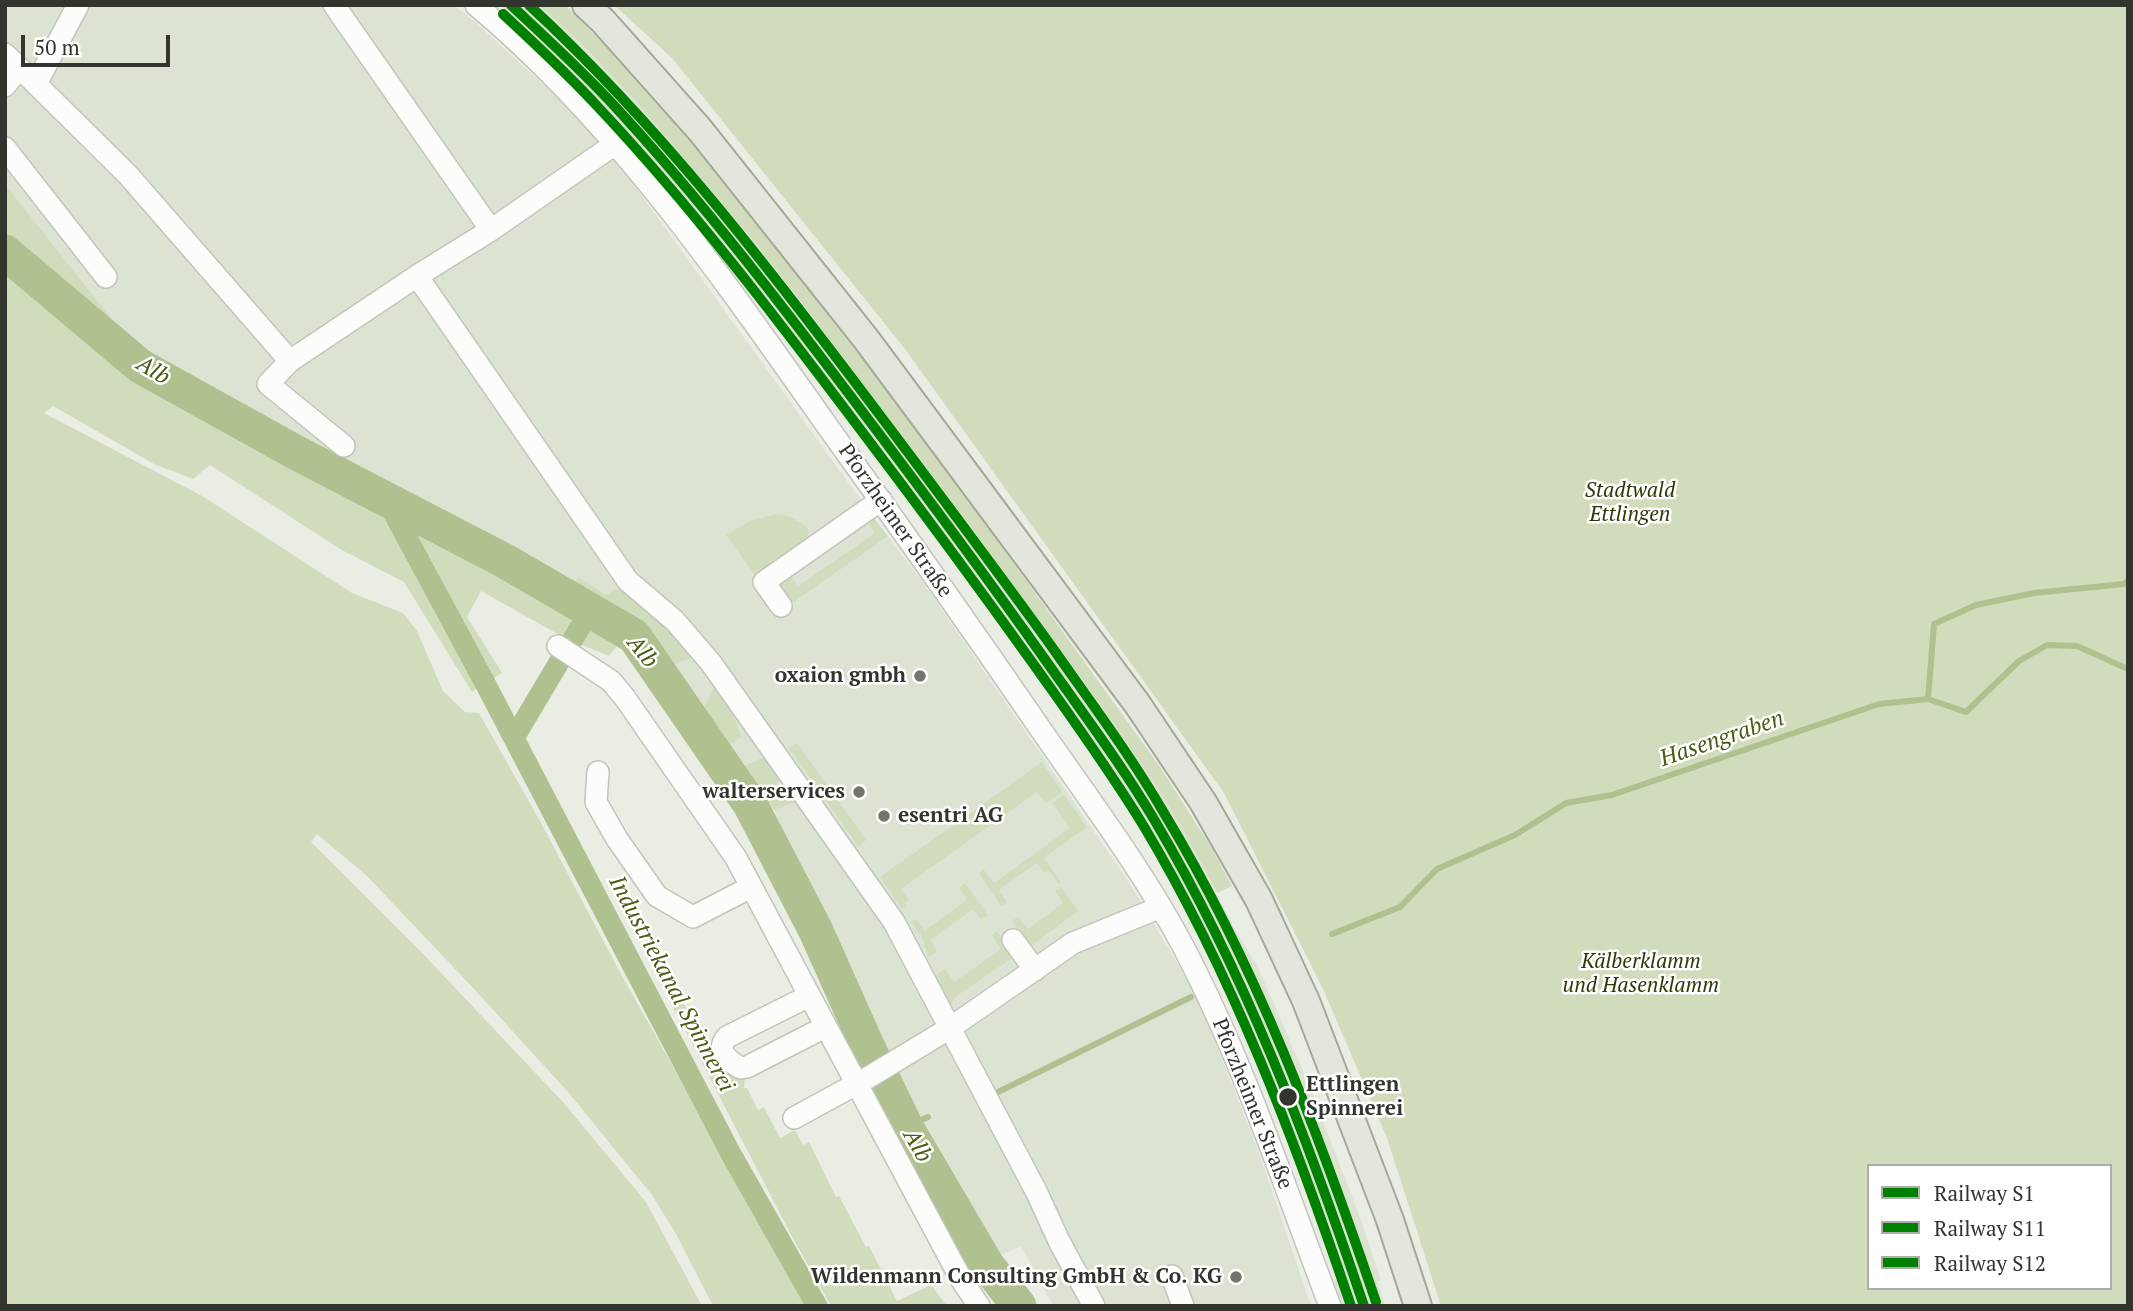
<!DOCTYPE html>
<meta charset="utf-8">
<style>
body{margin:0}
#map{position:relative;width:2133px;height:1311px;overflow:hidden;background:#eaede4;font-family:"PT Serif",serif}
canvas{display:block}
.frame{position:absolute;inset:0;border:7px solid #32352e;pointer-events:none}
.legend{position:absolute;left:1867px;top:1164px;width:245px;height:126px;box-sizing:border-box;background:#fff;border:2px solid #adaeab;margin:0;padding:9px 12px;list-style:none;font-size:21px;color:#32352e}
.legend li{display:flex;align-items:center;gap:14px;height:35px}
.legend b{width:35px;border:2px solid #adaeab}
.scale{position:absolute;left:21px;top:35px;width:149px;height:32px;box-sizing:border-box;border:4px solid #32352e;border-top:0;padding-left:9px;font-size:21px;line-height:24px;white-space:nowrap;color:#32352e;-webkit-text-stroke:5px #fff;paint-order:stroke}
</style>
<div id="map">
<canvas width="2133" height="1311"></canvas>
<div class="frame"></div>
<ul class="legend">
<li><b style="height:9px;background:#008000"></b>Railway S1</li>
<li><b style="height:9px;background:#008000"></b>Railway S11</li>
<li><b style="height:9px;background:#008000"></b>Railway S12</li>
</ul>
<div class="scale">50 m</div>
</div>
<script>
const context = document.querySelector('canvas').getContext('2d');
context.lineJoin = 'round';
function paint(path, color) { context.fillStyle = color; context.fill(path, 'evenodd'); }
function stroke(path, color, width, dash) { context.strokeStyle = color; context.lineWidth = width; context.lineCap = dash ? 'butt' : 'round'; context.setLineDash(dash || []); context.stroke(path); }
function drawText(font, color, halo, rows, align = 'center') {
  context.font = font + ' "PT Serif",serif'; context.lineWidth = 5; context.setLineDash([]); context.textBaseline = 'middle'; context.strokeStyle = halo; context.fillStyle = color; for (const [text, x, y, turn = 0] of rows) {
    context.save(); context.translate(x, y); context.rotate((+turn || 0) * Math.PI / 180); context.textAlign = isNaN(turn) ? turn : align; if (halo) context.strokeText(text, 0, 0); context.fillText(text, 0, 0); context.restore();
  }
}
paint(new Path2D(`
 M 5,5 L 453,5 L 473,20 L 561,101 L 622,168 L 873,517 L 922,581 L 1130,884 L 1197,996 L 1258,1150 L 1311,1306 L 1053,1306 L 1021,1246 L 993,1259 L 843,968 L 774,810 L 672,660 L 642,624 L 605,600 L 249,411 L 143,358 L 5,184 Z
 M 500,5 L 539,5 L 583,47 L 640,106 L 694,168 L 745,230 L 905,439 L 1119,731 L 1155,784 L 1183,830 L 1235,930 L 1257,965 L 1307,1080 L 1360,1217 L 1381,1280 L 1377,1282 L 1385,1306 L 1343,1306 L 1334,1281 L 1341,1277 L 1285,1122 L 1281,1122 L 1269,1093 L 1272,1091 L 1225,979 L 1196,918 L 1199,916 L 1163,849 L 1079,719 L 1007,619 L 805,349 L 798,353 L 691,206 L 655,162 L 578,78 Z`), '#dde3d2');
paint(new Path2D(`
 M 539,5 L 565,5 L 606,46 L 691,142 L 812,293 L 986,520 L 984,522 L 1160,767 L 1211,847 L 1232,886 L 1217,893 L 1183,830 L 1155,784 L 1119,731 L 974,531 L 802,303 L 745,230 L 640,106 L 584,47 Z
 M 614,5 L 2128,5 L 2128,1306 L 1441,1306 L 1387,1138 L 1323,989 L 1224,793 L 905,349 L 672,58 ZM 1869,1166 L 2110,1166 L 2110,1288 L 1869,1288 Z
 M 5,184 L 143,358 L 242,407 L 232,426 L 442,536 L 624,637 L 609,656 L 563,637 L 481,591 L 467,617 L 502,673 L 472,692 L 404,582 L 340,549 L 210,465 L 193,479 L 154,464 L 53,406 L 44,413 L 202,496 L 352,593 L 403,613 L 417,631 L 443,691 L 465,712 L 479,713 L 540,821 L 622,976 L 808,1306 L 713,1306 L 676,1234 L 652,1195 L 568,1092 L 475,990 L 367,876 L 317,834 L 311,842 L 426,957 L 562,1101 L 646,1202 L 702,1306 L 5,1306 Z
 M 776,514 C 789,515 796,519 807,527 L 809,537 L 805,541 L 755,575 L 726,535 L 750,521 Z
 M 873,517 L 888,536 L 788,606 L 774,587 L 790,575 L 798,586 L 875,533 L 868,522 Z
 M 579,577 L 606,595 L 624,585 L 676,634 L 693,657 L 675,664 L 642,624 L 605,600 L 574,584 Z
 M 714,688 C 735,702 732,715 741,737 L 730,745 L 704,708 Z
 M 797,743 L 866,840 L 858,846 L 789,748 Z
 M 767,756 L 784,777 L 770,790 L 774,796 L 793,788 L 801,800 L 774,810 L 744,766 Z
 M 1042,762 L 1062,792 L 1046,803 L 1037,792 L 901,889 L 909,900 L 905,903 L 907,907 L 901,908 L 880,877 Z
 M 1064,795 L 1087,827 L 1044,858 L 1061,882 L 1058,884 L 1049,871 L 1045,873 L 1037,863 L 999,890 L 1007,902 L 1001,906 L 979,873 L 984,870 L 994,883 L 1070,828 L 1052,803 Z
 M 965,883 L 988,915 L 981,919 L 973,909 L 930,940 L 937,951 L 929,957 L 921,936 L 911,922 L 916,919 L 925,930 L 967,900 L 959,888 Z
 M 1061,887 L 1078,911 L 1031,946 L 1012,921 L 1018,917 L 1028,929 L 1063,903 L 1055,891 Z
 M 997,931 L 1015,956 L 955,997 L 950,1007 L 944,1003 L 935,976 L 945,969 L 954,982 L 1001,949 L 992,935 Z
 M 662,961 L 707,1049 L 717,1062 L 745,1074 L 744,1088 L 747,1088 L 758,1110 L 764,1107 L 780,1138 L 795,1130 L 803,1145 L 809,1142 L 836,1197 L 839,1196 L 866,1247 L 869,1246 L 897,1301 L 931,1285 L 947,1306 L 831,1306 L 789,1231 L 652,966 Z`), '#d1dcbd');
stroke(new Path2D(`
 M 1928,699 L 1934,624 L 1976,605 L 2034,593 L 2124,584 L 2128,580
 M 1332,934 L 1400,907 L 1437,869 L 1515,835 L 1566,803 L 1612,795 L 1879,704 L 1928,699 L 1966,712 L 2019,661 L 2047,645 L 2077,646 L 2128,669
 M 992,1095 L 1191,997
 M 906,1127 L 928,1117`), '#b0c08f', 6);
stroke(new Path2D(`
 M 386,499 L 485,683 L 731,1154 L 817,1306
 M 570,644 L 590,611
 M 514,738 L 561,659`), '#b0c08f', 21);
stroke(new Path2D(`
 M 5,252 L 140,366 L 295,452 L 505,561 L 634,636 L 750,804 L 816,931 L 865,1041 L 906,1127 L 987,1265 L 1019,1306`), '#b0c08f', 35);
const minor = new Path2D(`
 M 78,5 L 36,84 L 128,175 L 290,361
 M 334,5 L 491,230
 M 476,5 C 620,126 725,282 833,434 C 905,534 976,635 1046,737 C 1094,806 1145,874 1184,948 C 1244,1063 1284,1185 1330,1306
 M 5,54 L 36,84
 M 5,86 L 19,68
 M 5,148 L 106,277
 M 417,276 L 628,581 L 675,621 L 711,663 L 894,922 L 1037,1193 L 1059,1241 L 1094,1306
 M 344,446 L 268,384 L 290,361 L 417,276 L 491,230 L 615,144
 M 781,606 L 764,582 L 881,500
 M 558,646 L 611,681 L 625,698 L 736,858 L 961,1279 L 979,1306
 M 598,772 L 596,802 L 617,839 L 657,896 L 693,917 L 751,887
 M 1013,940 L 1035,970
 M 809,996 L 727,1037 C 715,1051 728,1061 741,1068 L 747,1067 L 825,1027
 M 794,1118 L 869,1077 L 950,1028 L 1073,943 L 1161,907
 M 1172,1276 L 1183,1306`);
const major = new Path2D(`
 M 586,5 L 603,21 L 700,130 L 866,339 L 1138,705 L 1203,802 L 1259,900 L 1306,1001 L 1390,1220 L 1418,1306`);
stroke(minor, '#c2c4be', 24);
stroke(major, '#a3a996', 30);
stroke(minor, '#fcfcfb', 21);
stroke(major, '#e3e6dc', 26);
stroke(new Path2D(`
 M 511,5 C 544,36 577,66 608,99 C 703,201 787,312 871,423 C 930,501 988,579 1044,658 C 1082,712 1122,765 1155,821 C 1245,973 1308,1139 1364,1306`), '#008000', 10);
stroke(new Path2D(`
 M 503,14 C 535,44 568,74 598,107 C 693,208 777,319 860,429 C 920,508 979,588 1037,669 C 1073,720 1110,771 1143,825 C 1233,975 1295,1140 1351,1306`), '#008000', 10);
stroke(new Path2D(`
 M 529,5 C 661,127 769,268 876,410 C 936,490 996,569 1054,650 C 1092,704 1131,756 1164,813 C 1256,965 1319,1134 1376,1302`), '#008000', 10);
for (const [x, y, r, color] of [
 [920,676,7,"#72756e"],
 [859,792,7,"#72756e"],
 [884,816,7,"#72756e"],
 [1288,1097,10,"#32352e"],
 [1236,1277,7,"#72756e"]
]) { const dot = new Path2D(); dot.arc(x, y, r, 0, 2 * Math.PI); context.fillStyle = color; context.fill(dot); stroke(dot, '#fff', 2.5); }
drawText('italic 21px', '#2d3a07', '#fff', [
 ["Stadtwald",1630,491],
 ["Ettlingen",1630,515],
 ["Kälberklamm",1641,962],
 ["und Hasenklamm",1641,986]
]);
drawText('21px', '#32352e', '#fff', [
 ["Pforzheimer Straße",895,521,55],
 ["Pforzheimer Straße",1252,1104,68]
]);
drawText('bold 21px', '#32352e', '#fff', [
 ["oxaion gmbh",906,676],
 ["walterservices",845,792],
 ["esentri AG",898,816,"left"],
 ["Wildenmann Consulting GmbH & Co. KG",1222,1277]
], 'right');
drawText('bold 21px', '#32352e', '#fff', [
 ["Ettlingen",1306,1085],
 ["Spinnerei",1306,1109]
], 'left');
drawText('italic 23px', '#495d15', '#fff', [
 ["Alb",153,371,31],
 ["Alb",642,652,51],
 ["Hasengraben",1722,739,-19],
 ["Industriekanal Spinnerei",671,984,62],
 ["Alb",917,1146,60]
]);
</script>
